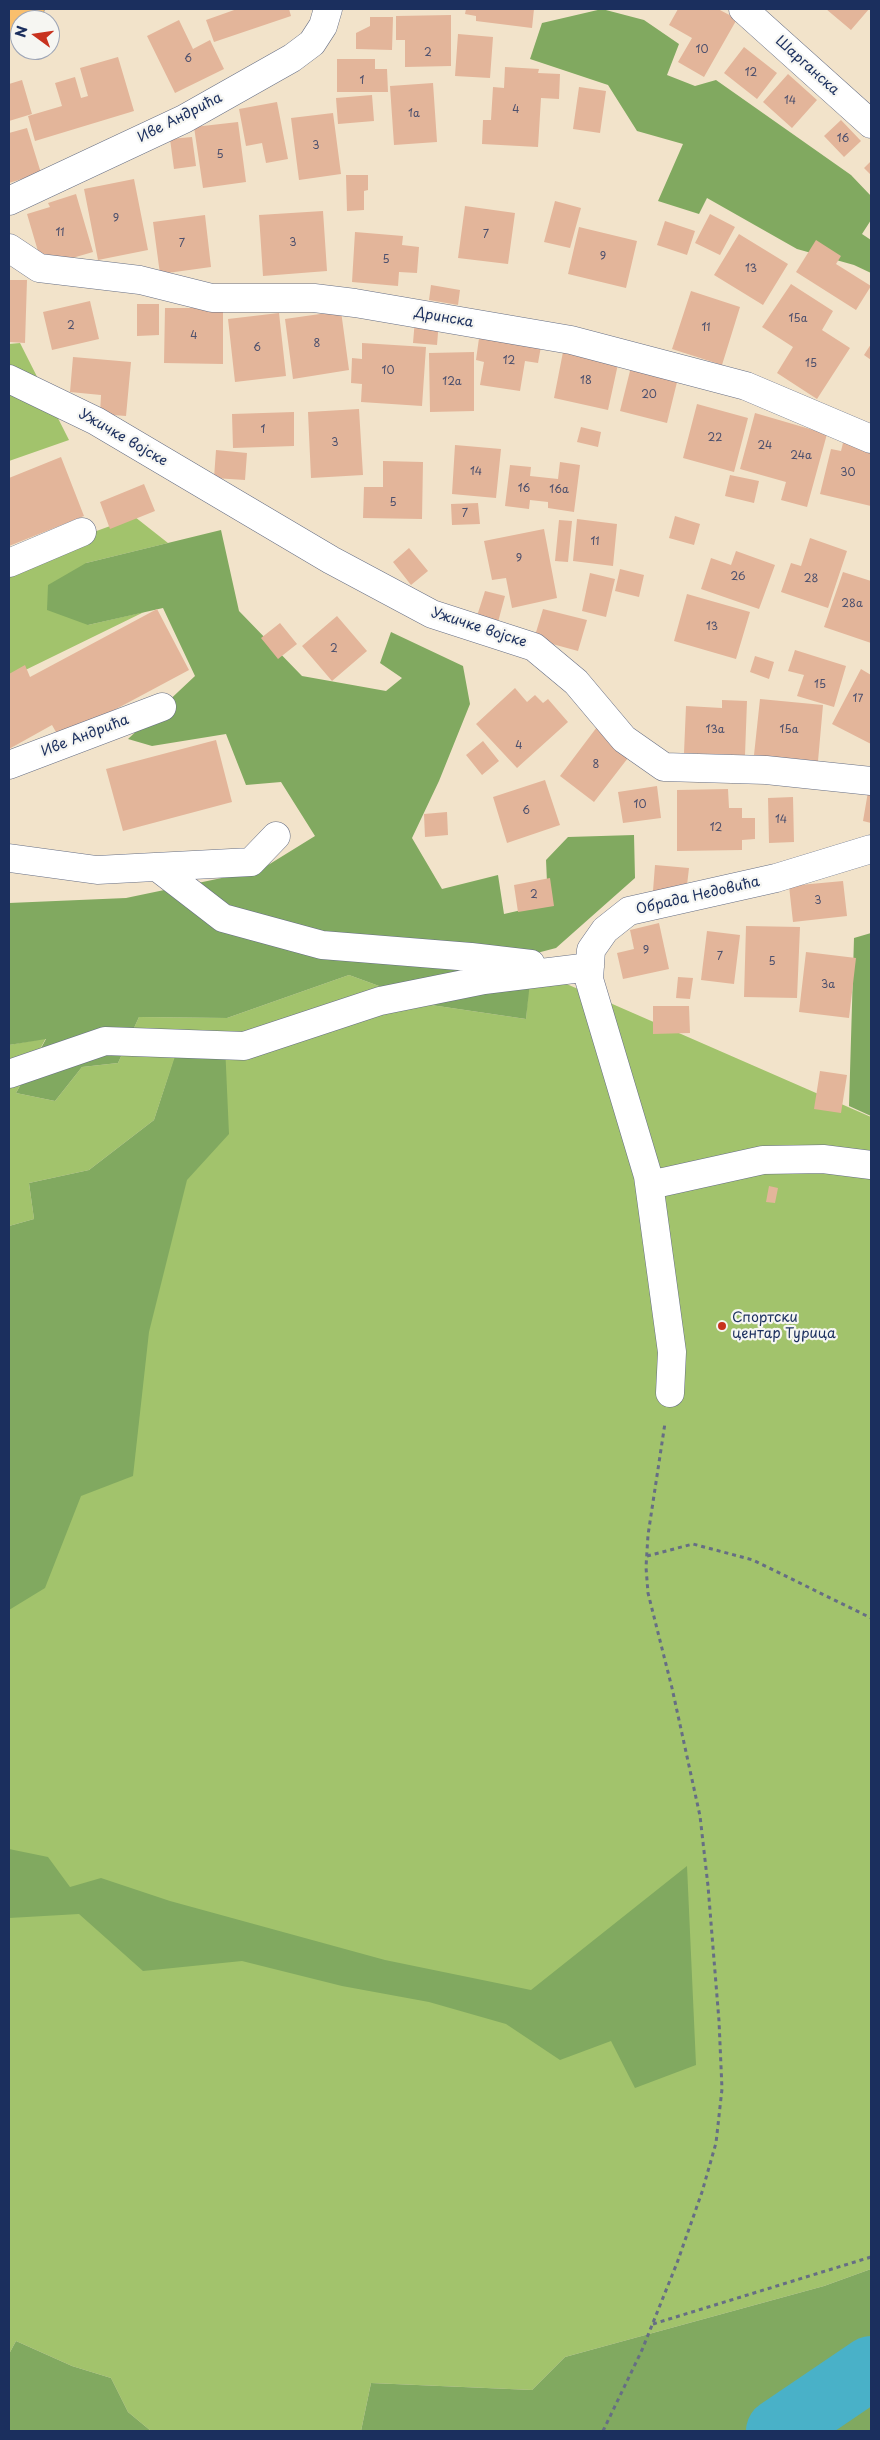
<!DOCTYPE html>
<meta charset="utf-8">
<style>
body{margin:0}
#map{position:relative;width:880px;height:2440px;overflow:hidden;background:#f2e3ca;font-family:"Playpen Sans",sans-serif}
canvas{display:block}
.frame{position:absolute;inset:0;border:10px solid #1b2f5e;pointer-events:none}
.north{position:absolute;left:10px;top:10px;width:50px;height:50px;box-sizing:border-box;background:#f6f6f2;border:1px solid #9ea6b7;border-radius:50%;rotate:284deg;font-size:14px;font-weight:700;line-height:20px;text-align:center;color:#1b2f5e}
.north::after{content:'';display:block;margin:auto;width:18px;height:22px;background:#c8321e;clip-path:polygon(50% 0,100% 100%,50% 72%,0 100%)}
</style>
<div id="map">
<canvas width="880" height="2440"></canvas>
<div class="frame"></div>
<div class="north">N</div>
</div>
<script>
const context = document.querySelector('canvas').getContext('2d');
context.lineJoin = 'round';
function paint(path, color) { context.fillStyle = color; context.fill(path, 'evenodd'); }
function stroke(path, color, width, dash) { context.strokeStyle = color; context.lineWidth = width; context.lineCap = dash ? 'butt' : 'round'; context.setLineDash(dash || []); context.stroke(path); }
function drawText(font, color, halo, rows, align = 'center') {
  context.font = font + ' "Playpen Sans",sans-serif'; context.lineWidth = 4.5; context.setLineDash([]); context.textBaseline = 'middle'; context.strokeStyle = halo; context.fillStyle = color; for (const [text, x, y, turn = 0] of rows) {
    context.save(); context.translate(x, y); context.rotate((+turn || 0) * Math.PI / 180); context.textAlign = isNaN(turn) ? turn : align; if (halo) context.strokeText(text, 0, 0); context.fillText(text, 0, 0); context.restore();
  }
}
paint(new Path2D(`
 M 20,343 L 69,440 L 9,461 L 9,344 Z
 M 135,517 L 168,543 L 86,563 L 88,625 L 144,612 L 9,678 L 9,576 L 91,533 Z
 M 530,968 L 871,1117 L 871,2269 L 824,2286 L 565,2357 L 532,2390 L 371,2383 L 361,2431 L 151,2431 L 128,2412 L 111,2378 L 72,2366 L 16,2341 L 9,2354 L 9,1573 L 177,1050 L 154,1120 L 89,1170 L 29,1183 L 34,1219 L 9,1226 L 9,1045 L 46,1038 L 16,1093 L 55,1101 L 82,1067 L 118,1063 L 139,1017 L 227,1018 L 349,975 L 431,1005 L 526,1019 Z`), '#a2c36c');
paint(new Path2D(`
 M 602,9 L 644,20 L 679,44 L 667,75 L 695,86 L 716,80 L 851,175 L 871,196 L 871,220 L 862,234 L 871,240 L 871,273 L 854,265 L 797,249 L 707,198 L 699,214 L 658,201 L 683,144 L 637,131 L 608,85 L 530,59 L 542,23 Z
 M 221,530 L 239,611 L 302,676 L 386,691 L 402,678 L 380,663 L 391,632 L 463,666 L 470,704 L 439,781 L 412,838 L 442,889 L 498,875 L 504,914 L 548,904 L 546,860 L 568,837 L 634,835 L 635,878 L 556,948 L 533,954 L 526,1019 L 431,1005 L 349,975 L 227,1018 L 139,1017 L 118,1063 L 82,1067 L 55,1101 L 16,1093 L 46,1039 L 9,1045 L 9,903 L 126,898 L 260,870 L 315,836 L 281,782 L 246,785 L 226,734 L 152,746 L 128,739 L 195,676 L 163,608 L 88,625 L 47,610 L 48,585 L 86,563 Z
 M 871,933 L 871,1116 L 849,1106 L 854,938 Z
 M 225,1045 L 229,1134 L 187,1180 L 149,1332 L 133,1476 L 81,1496 L 45,1588 L 9,1610 L 9,1226 L 34,1219 L 29,1183 L 89,1170 L 154,1120 L 177,1050 Z
 M 9,1849 L 48,1857 L 70,1887 L 101,1878 L 170,1901 L 385,1960 L 531,1990 L 687,1866 L 696,2065 L 635,2088 L 611,2041 L 560,2060 L 506,2024 L 429,2002 L 342,1986 L 242,1961 L 143,1971 L 79,1914 L 9,1918 Z
 M 871,2269 L 871,2431 L 361,2431 L 371,2383 L 532,2390 L 565,2357 L 824,2286 Z
 M 16,2341 L 72,2366 L 111,2378 L 128,2412 L 151,2431 L 9,2431 L 9,2354 Z`), '#81a960');
stroke(new Path2D(`
 M 778,2431 L 871,2368`), '#49b1c8', 64);
paint(new Path2D(`
 M 237,9 L 289,9 L 291,16 L 214,42 L 206,20 Z
 M 466,9 L 534,9 L 532,28 L 476,21 L 476,16 L 465,14 Z
 M 678,9 L 718,9 L 737,19 L 704,77 L 678,62 L 692,38 L 669,25 Z
 M 826,9 L 869,9 L 851,30 Z
 M 451,15 L 451,66 L 405,67 L 405,40 L 396,40 L 396,16 Z
 M 370,17 L 393,17 L 392,50 L 356,49 L 356,33 L 370,26 Z
 M 179,20 L 193,49 L 210,40 L 224,69 L 175,93 L 147,36 Z
 M 458,34 L 493,37 L 490,78 L 455,76 Z
 M 744,47 L 777,73 L 757,99 L 724,73 Z
 M 118,57 L 134,111 L 35,141 L 28,116 L 62,106 L 55,83 L 75,77 L 81,98 L 88,96 L 80,68 Z
 M 337,59 L 375,59 L 375,69 L 387,69 L 388,92 L 337,92 Z
 M 505,67 L 539,69 L 538,73 L 560,74 L 559,99 L 541,98 L 538,147 L 482,144 L 483,120 L 491,120 L 493,87 L 504,88 Z
 M 788,74 L 817,100 L 792,128 L 763,102 Z
 M 22,80 L 32,114 L 9,121 L 9,84 Z
 M 433,83 L 437,142 L 394,145 L 390,86 Z
 M 579,87 L 606,91 L 600,133 L 573,129 Z
 M 372,95 L 374,121 L 338,124 L 336,98 Z
 M 277,102 L 288,159 L 266,163 L 262,143 L 246,146 L 239,109 Z
 M 333,113 L 341,174 L 299,180 L 291,118 Z
 M 841,120 L 861,141 L 844,157 L 824,136 Z
 M 238,122 L 246,182 L 203,188 L 194,127 Z
 M 27,128 L 41,173 L 9,183 L 9,133 Z
 M 192,137 L 196,166 L 174,169 L 170,139 Z
 M 871,161 L 871,175 L 864,168 Z
 M 346,175 L 368,175 L 368,190 L 364,191 L 364,210 L 347,211 Z
 M 134,179 L 148,250 L 98,260 L 84,189 Z
 M 76,194 L 93,252 L 55,263 L 53,255 L 40,258 L 27,214 L 50,207 L 48,203 Z
 M 555,201 L 581,208 L 570,248 L 544,242 Z
 M 465,206 L 515,213 L 508,264 L 458,258 Z
 M 323,211 L 327,271 L 263,276 L 259,215 Z
 M 710,214 L 735,227 L 720,255 L 695,243 Z
 M 205,215 L 211,267 L 160,274 L 153,222 Z
 M 665,221 L 695,231 L 687,255 L 657,245 Z
 M 579,227 L 637,241 L 626,288 L 568,274 Z
 M 355,232 L 403,236 L 402,245 L 419,247 L 417,273 L 399,272 L 398,286 L 352,282 Z
 M 739,234 L 788,264 L 763,305 L 714,275 Z
 M 816,240 L 841,256 L 836,264 L 871,286 L 856,310 L 796,272 Z
 M 9,280 L 27,280 L 25,343 L 9,342 Z
 M 791,284 L 833,311 L 822,330 L 850,348 L 817,399 L 777,373 L 793,347 L 762,327 Z
 M 431,285 L 460,290 L 458,305 L 429,300 Z
 M 691,291 L 740,307 L 722,365 L 672,349 Z
 M 90,301 L 99,339 L 52,350 L 43,312 Z
 M 137,304 L 159,304 L 159,335 L 137,336 Z
 M 165,308 L 223,308 L 223,364 L 164,363 Z
 M 341,311 L 349,370 L 293,379 L 285,319 Z
 M 279,313 L 286,376 L 235,382 L 228,319 Z
 M 415,319 L 439,321 L 437,345 L 413,343 Z
 M 480,331 L 542,341 L 538,363 L 525,361 L 520,391 L 480,385 L 484,362 L 476,360 Z
 M 362,343 L 426,347 L 422,406 L 361,402 L 362,384 L 351,383 L 352,358 L 362,359 Z
 M 871,344 L 871,360 L 864,355 Z
 M 474,352 L 474,411 L 430,412 L 429,353 Z
 M 563,352 L 618,364 L 608,410 L 554,398 Z
 M 73,357 L 131,362 L 126,416 L 100,414 L 101,395 L 70,392 Z
 M 631,367 L 678,378 L 667,423 L 620,411 Z
 M 697,404 L 748,418 L 734,472 L 683,458 Z
 M 359,409 L 363,475 L 311,478 L 308,412 Z
 M 294,412 L 294,446 L 233,448 L 232,414 Z
 M 755,413 L 827,434 L 807,507 L 781,500 L 786,482 L 740,469 Z
 M 581,427 L 601,432 L 598,447 L 577,442 Z
 M 844,439 L 871,446 L 871,506 L 820,494 L 831,449 L 841,451 Z
 M 455,445 L 501,449 L 496,498 L 452,494 Z
 M 216,450 L 247,453 L 245,480 L 214,478 Z
 M 61,457 L 84,516 L 9,546 L 9,478 Z
 M 383,461 L 423,462 L 422,519 L 363,518 L 364,487 L 383,487 Z
 M 560,462 L 580,465 L 574,512 L 548,508 L 548,502 L 530,500 L 529,509 L 505,506 L 510,465 L 531,467 L 530,476 L 558,479 Z
 M 730,475 L 759,481 L 754,503 L 725,496 Z
 M 144,484 L 155,511 L 110,529 L 100,502 Z
 M 478,503 L 480,524 L 452,525 L 451,504 Z
 M 675,516 L 700,524 L 694,545 L 669,538 Z
 M 577,519 L 617,524 L 613,566 L 573,561 Z
 M 559,520 L 572,521 L 568,562 L 555,561 Z
 M 544,529 L 557,598 L 512,608 L 506,578 L 492,580 L 484,541 Z
 M 810,538 L 847,551 L 828,608 L 781,592 L 791,563 L 801,566 Z
 M 409,548 L 428,571 L 411,585 L 393,562 Z
 M 736,551 L 775,565 L 759,609 L 701,589 L 711,558 L 731,565 Z
 M 620,569 L 644,575 L 639,597 L 615,591 Z
 M 843,572 L 871,581 L 871,643 L 824,627 Z
 M 590,573 L 615,579 L 606,617 L 582,611 Z
 M 485,591 L 505,596 L 498,622 L 477,616 Z
 M 687,594 L 750,612 L 736,659 L 674,641 Z
 M 157,609 L 189,670 L 60,739 L 52,725 L 9,749 L 9,674 L 25,665 L 30,677 Z
 M 543,609 L 587,620 L 578,651 L 534,639 Z
 M 337,616 L 367,651 L 332,681 L 302,646 Z
 M 280,623 L 297,644 L 278,659 L 261,638 Z
 M 795,650 L 846,666 L 834,707 L 797,696 L 804,675 L 788,671 Z
 M 755,656 L 774,662 L 769,679 L 750,672 Z
 M 861,669 L 871,675 L 871,744 L 832,724 Z
 M 515,688 L 527,702 L 535,695 L 543,703 L 548,699 L 568,722 L 517,768 L 476,724 Z
 M 760,699 L 823,705 L 818,761 L 754,755 Z
 M 722,700 L 747,701 L 745,755 L 684,753 L 686,706 L 722,708 Z
 M 597,727 L 631,754 L 594,802 L 560,776 Z
 M 216,740 L 232,802 L 123,831 L 106,769 Z
 M 483,741 L 499,761 L 482,775 L 466,755 Z
 M 545,780 L 560,825 L 507,843 L 493,797 Z
 M 657,786 L 661,818 L 623,823 L 618,792 Z
 M 869,786 L 871,786 L 871,823 L 863,821 Z
 M 728,789 L 729,808 L 742,808 L 742,818 L 755,818 L 755,839 L 742,840 L 742,850 L 677,851 L 677,790 Z
 M 793,797 L 794,842 L 769,843 L 768,798 Z
 M 447,812 L 448,835 L 425,837 L 424,814 Z
 M 655,865 L 689,868 L 686,894 L 653,891 Z
 M 550,878 L 554,906 L 518,912 L 514,885 Z
 M 843,881 L 847,916 L 793,922 L 789,886 Z
 M 659,923 L 669,969 L 623,979 L 617,953 L 634,949 L 630,930 Z
 M 746,926 L 800,927 L 797,998 L 744,997 Z
 M 707,931 L 740,935 L 734,984 L 701,980 Z
 M 806,952 L 856,958 L 849,1018 L 799,1012 Z
 M 678,977 L 693,978 L 690,999 L 676,998 Z
 M 653,1006 L 689,1006 L 690,1033 L 653,1034 Z
 M 820,1071 L 847,1075 L 841,1113 L 814,1109 Z
 M 769,1186 L 778,1188 L 775,1203 L 766,1202 Z`), '#e3b59a');
const minor = new Path2D(`
 M 743,9 L 871,124
 M 9,201 L 184,119 L 292,58 L 312,43 L 323,26 L 328,9
 M 9,248 L 39,268 L 140,280 L 212,298 L 314,298 L 355,303 L 571,340 L 746,386 L 871,439
 M 9,379 L 96,421 L 331,560 L 432,614 L 534,647 L 576,682 L 624,739 L 664,767 L 766,770 L 871,781
 M 9,563 L 82,532
 M 9,765 L 162,707
 M 9,858 L 97,870 L 251,862 L 276,836
 M 157,867 L 223,918 L 322,945 L 471,957 L 531,964
 M 9,1074 L 105,1041 L 244,1046 L 380,1001 L 484,980 L 590,967
 M 650,1185 L 763,1160 L 823,1159 L 871,1165
 M 670,1393 L 672,1352 L 648,1176 L 589,979 L 591,950 L 605,930 L 629,911 L 776,878 L 871,849`);
const major = new Path2D(`
 M 9,21 L 30,9`);
stroke(minor, '#666e84', 29);
stroke(major, '#666e84', 29);
stroke(new Path2D(`
 M 647,1556 L 693,1544 L 753,1560 L 871,1618
 M 653,2324 L 871,2257
 M 603,2431 L 642,2350 L 677,2263 L 702,2192 L 716,2143 L 722,2089 L 719,2021 L 708,1886 L 700,1816 L 672,1688 L 648,1593 L 646,1567 L 648,1535 L 665,1423`), '#666e84', 3, [4, 4]);
stroke(minor, '#fff', 28);
stroke(major, '#f9bf6d', 28);
for (const [x, y, r, color] of [
 [722,1326,5,"#c8321e"]
]) { const dot = new Path2D(); dot.arc(x, y, r, 0, 2 * Math.PI); context.fillStyle = color; context.fill(dot); stroke(dot, '#f6f6f2', 2); }
drawText('11px', '#4d506d', null, [
 ["10",702,50],
 ["2",428,53],
 ["6",188,59],
 ["12",751,73],
 ["1",362,81],
 ["14",790,101],
 ["4",516,110],
 ["1a",414,114],
 ["16",843,139],
 ["3",316,146],
 ["5",220,155],
 ["9",116,219],
 ["11",60,233],
 ["7",486,235],
 ["3",293,243],
 ["7",182,244],
 ["9",603,257],
 ["5",386,260],
 ["13",751,269],
 ["15a",798,319],
 ["2",71,326],
 ["11",706,328],
 ["4",194,336],
 ["8",317,344],
 ["6",257,348],
 ["12",509,361],
 ["15",811,364],
 ["10",388,371],
 ["18",586,381],
 ["12a",452,382],
 ["20",649,395],
 ["1",263,430],
 ["22",715,438],
 ["3",335,443],
 ["24",765,446],
 ["24a",801,456],
 ["14",476,472],
 ["30",848,473],
 ["16",524,489],
 ["16a",559,490],
 ["5",393,503],
 ["7",465,514],
 ["11",595,542],
 ["9",519,559],
 ["26",738,577],
 ["28",811,579],
 ["28a",852,604],
 ["13",712,627],
 ["2",334,649],
 ["15",820,685],
 ["17",858,699],
 ["13a",715,730],
 ["15a",789,730],
 ["4",519,746],
 ["8",596,765],
 ["10",640,805],
 ["6",526,811],
 ["14",781,820],
 ["12",716,828],
 ["2",534,895],
 ["3",818,901],
 ["9",646,951],
 ["7",720,957],
 ["5",772,962],
 ["3a",828,985]
]);
drawText('14px', '#1b2f5e', '#f6f6f2', [
 ["Шарганска",807,66,42],
 ["Иве Андрића",180,118,-27],
 ["Дринска",444,318,10],
 ["Ужичке војске",123,438,30],
 ["Ужичке војске",479,628,18],
 ["Иве Андрића",85,736,-21],
 ["Обрада Недовића",698,896,-13]
]);
drawText('14px', '#1b2f5e', '#f6f6f2', [
 ["Спортски",732,1318],
 ["центар Турица",732,1334]
], 'left');
</script>
